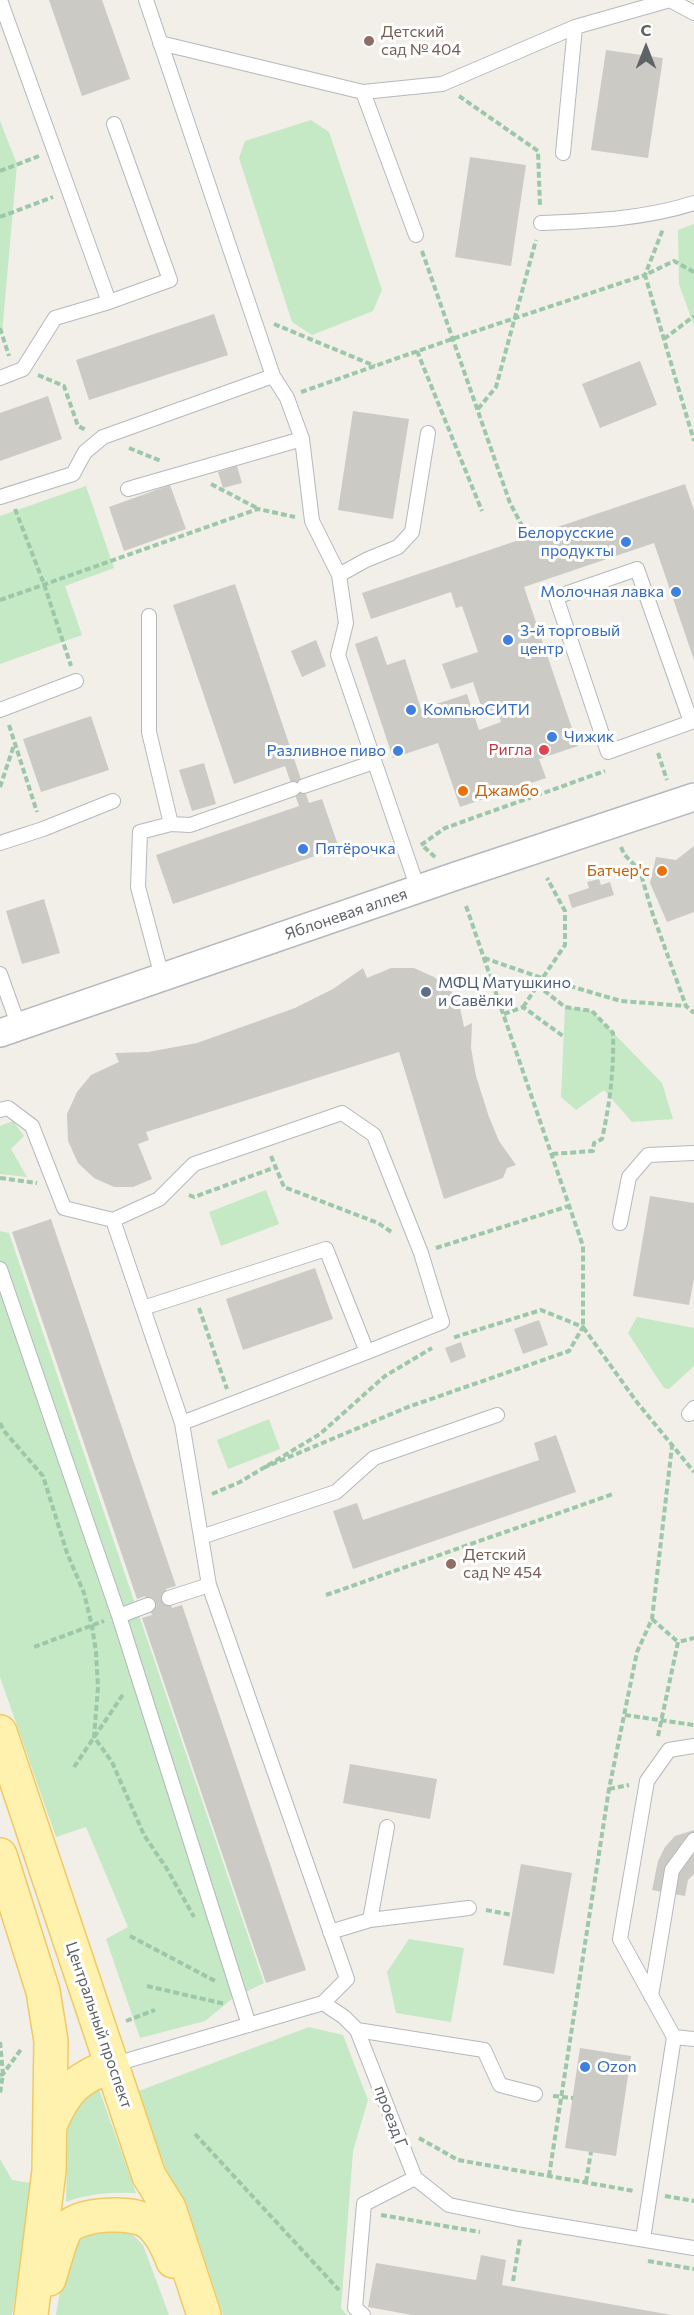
<!DOCTYPE html>
<meta charset="utf-8">
<style>
body{margin:0}
#map{position:relative;width:694px;height:2315px;overflow:hidden;background:#f1efe8;font-family:Commissioner,sans-serif}
canvas{display:block}
.north{position:absolute;left:616px;top:18px;width:60px;height:60px;-webkit-text-stroke:4px #fff;paint-order:stroke;rotate:0deg;font-size:16px;font-weight:700;line-height:24px;text-align:center;color:#5f6368}
.north::after{content:'';display:block;margin:auto;width:21px;height:27px;background:#5f6368;clip-path:polygon(50% 0,100% 100%,50% 72%,0 100%)}
</style>
<div id="map">
<canvas width="694" height="2315"></canvas>
<div class="north">С</div>
</div>
<script>
const context = document.querySelector('canvas').getContext('2d');
context.lineJoin = 'round';
function paint(path, color) { context.fillStyle = color; context.fill(path, 'evenodd'); }
function stroke(path, color, width, dash) { context.strokeStyle = color; context.lineWidth = width; context.lineCap = dash ? 'butt' : 'round'; context.setLineDash(dash || []); context.stroke(path); }
function drawText(font, color, halo, rows, align = 'center') {
  context.font = font + ' Commissioner,sans-serif'; context.lineWidth = 6; context.setLineDash([]); context.textBaseline = 'middle'; context.strokeStyle = halo; context.fillStyle = color; for (const [text, x, y, turn = 0] of rows) {
    context.save(); context.translate(x, y); context.rotate((+turn || 0) * Math.PI / 180); context.textAlign = isNaN(turn) ? turn : align; if (halo) context.strokeText(text, 0, 0); context.fillText(text, 0, 0); context.restore();
  }
}
paint(new Path2D(`
 M 311,120 L 329,132 L 382,290 L 373,311 L 312,335 L 292,322 L 239,158 L 245,141 Z
 M 0,121 L 17,164 L 2,334 L 0,335 Z
 M 694,224 L 694,326 L 679,284 L 678,230 Z
 M 86,486 L 114,568 L 65,586 L 82,635 L 0,664 L 0,516 Z
 M 565,1007 L 592,1011 L 662,1083 L 673,1119 L 632,1122 L 604,1090 L 576,1110 L 561,1097 Z
 M 13,1121 L 24,1136 L 11,1149 L 27,1177 L 0,1174 L 0,1126 Z
 M 266,1190 L 279,1224 L 221,1246 L 209,1212 Z
 M 0,1231 L 9,1233 L 264,1983 L 233,1998 L 205,2021 L 140,2038 L 106,1939 L 128,1927 L 86,1827 L 56,1837 L 0,1677 Z
 M 637,1317 L 694,1328 L 694,1366 L 669,1389 L 664,1388 L 628,1333 Z
 M 269,1419 L 280,1449 L 228,1469 L 217,1440 Z
 M 409,1939 L 464,1948 L 451,2022 L 396,2013 L 387,1972 Z
 M 309,2027 L 343,2035 L 368,2100 L 353,2151 L 341,2308 L 347,2315 L 223,2315 L 186,2203 L 170,2179 L 136,2092 Z
 M 96,2081 L 136,2193 C 111,2192 90,2193 66,2202 L 68,2114 Z
 M 0,2159 L 12,2180 L 30,2183 L 31,2203 L 12,2315 L 0,2315 Z
 M 105,2227 L 129,2231 L 143,2245 L 169,2315 L 56,2315 L 66,2254 L 86,2233 Z`), '#c5e8c5');
paint(new Path2D(`
 M 49,0 L 102,0 L 130,79 L 82,96 Z
 M 606,50 L 663,58 L 648,158 L 591,150 Z
 M 470,157 L 526,165 L 511,266 L 455,257 Z
 M 214,314 L 228,355 L 89,400 L 76,360 Z
 M 640,361 L 657,405 L 600,428 L 582,384 Z
 M 48,396 L 62,439 L 0,461 L 0,413 Z
 M 353,411 L 409,419 L 393,519 L 338,510 Z
 M 237,466 L 242,483 L 223,488 L 218,472 Z
 M 685,484 L 694,510 L 694,660 L 654,543 L 524,587 L 578,746 L 539,759 L 546,778 L 460,807 L 438,743 L 393,758 L 355,644 L 377,636 L 387,665 L 405,659 L 421,709 L 467,694 L 479,730 L 501,722 L 497,711 L 484,715 L 473,682 L 451,689 L 442,664 L 478,652 L 462,606 L 456,608 L 451,592 L 371,619 L 362,593 Z
 M 170,485 L 186,529 L 124,551 L 109,507 Z
 M 235,584 L 309,803 L 322,799 L 339,848 L 173,904 L 156,855 L 299,806 L 285,766 L 234,784 L 173,605 Z
 M 316,640 L 326,666 L 302,677 L 291,651 Z
 M 91,716 L 109,770 L 41,792 L 23,739 Z
 M 204,763 L 216,804 L 192,811 L 179,770 Z
 M 694,846 L 694,912 L 667,922 L 650,883 L 656,857 L 676,860 Z
 M 599,879 L 601,885 L 610,882 L 614,895 L 572,908 L 568,895 L 589,888 L 587,882 Z
 M 44,899 L 60,953 L 22,964 L 6,911 Z
 M 363,968 L 367,978 L 391,968 L 414,968 L 434,977 L 452,992 L 460,1008 L 464,1027 L 472,1023 L 471,1048 L 476,1076 L 489,1117 L 499,1141 L 516,1165 L 507,1168 L 503,1178 L 444,1199 L 399,1052 L 146,1132 L 149,1140 L 138,1144 L 152,1179 L 133,1187 L 114,1187 L 94,1178 L 78,1163 L 68,1141 L 67,1114 L 77,1092 L 91,1075 L 119,1062 L 115,1053 L 148,1052 L 197,1043 L 295,1008 L 333,989 Z
 M 650,1196 L 694,1203 L 694,1279 L 689,1305 L 633,1296 Z
 M 51,1219 L 176,1586 L 166,1589 L 172,1608 L 182,1605 L 306,1970 L 266,1983 L 142,1618 L 152,1615 L 145,1596 L 137,1599 L 12,1232 Z
 M 315,1268 L 333,1319 L 243,1350 L 226,1299 Z
 M 539,1320 L 548,1345 L 523,1354 L 514,1329 Z
 M 461,1342 L 466,1357 L 451,1363 L 445,1348 Z
 M 556,1435 L 576,1492 L 353,1569 L 333,1511 L 357,1503 L 363,1520 L 539,1460 L 534,1443 Z
 M 350,1764 L 437,1779 L 430,1819 L 343,1803 Z
 M 694,1830 L 694,1874 L 688,1880 L 685,1896 L 652,1890 L 658,1861 L 665,1847 L 675,1836 Z
 M 521,1864 L 572,1873 L 554,1974 L 503,1965 Z
 M 580,2048 L 631,2056 L 616,2156 L 565,2148 Z
 M 481,2255 L 506,2260 L 502,2285 L 672,2315 L 412,2315 L 368,2307 L 376,2263 L 476,2280 Z`), '#cccac5');
const lane = new Path2D(`
 M 0,0 L 109,302
 M 146,0 L 273,376 L 287,398 L 302,439 L 312,521 L 339,575 L 346,623 L 338,655 L 418,889
 M 160,43 L 363,92 L 442,84 L 575,27 L 670,0 L 694,13
 M 363,92 L 416,235
 M 563,153 L 575,27
 M 541,223 C 592,221 645,219 694,203
 M 0,378 L 23,369 L 55,318 L 109,302 L 170,280 L 114,124
 M 128,489 L 302,439
 M 0,497 L 73,474 L 85,452 L 103,437 L 273,376
 M 339,575 L 366,560 L 398,547 L 412,532 L 428,433
 M 149,616 L 149,732 L 171,824
 M 0,710 L 76,681
 M 691,722 L 637,569 L 556,597 L 608,752 L 694,721
 M 304,786 L 374,762
 M 0,843 L 43,829 L 113,801
 M 0,974 L 19,1027
 M 162,977 L 138,887 L 140,832 L 171,824 L 190,825 L 293,789
 M 0,1110 L 8,1108 L 32,1126 L 64,1208 L 113,1220 L 159,1199 L 194,1164 L 342,1113 L 374,1135 L 421,1253 L 442,1322 L 367,1352
 M 113,1220 L 182,1423 L 209,1585 L 347,1979 L 323,2003
 M 620,1223 L 629,1177 L 648,1155 L 694,1153
 M 0,1269 L 119,1616 L 249,2025
 M 143,1308 L 326,1249 L 367,1352 L 182,1423
 M 689,1414 L 694,1408
 M 201,1537 L 336,1492 L 374,1458 L 497,1415
 M 169,1598 L 209,1585
 M 119,1616 L 148,1605
 M 370,1920 L 387,1827
 M 330,1932 L 370,1920 L 469,1908
 M 651,1996 L 672,1870 L 694,1840
 M 357,2030 L 484,2050 L 500,2085 L 535,2094
 M 674,2037 L 694,2039
 M 112,2065 L 323,2003 L 344,2017 L 357,2030 L 415,2178 L 449,2205 L 518,2219 L 694,2248
 M 643,2239 L 674,2037 L 620,1939 L 647,1781 L 669,1750 L 694,1746
 M 363,2315 L 355,2308 L 364,2204 L 415,2178`);
const street = new Path2D(`
 M 0,1033 L 456,876 L 694,797`);
const primary = new Path2D(`
 M 0,1732 L 149,2176 L 169,2208 L 204,2315
 M 0,1855 L 43,1991 L 51,2041 L 49,2171 L 31,2315
 M 51,2123 C 66,2088 77,2079 112,2065
 M 49,2279 C 53,2267 61,2234 68,2227 C 82,2213 133,2211 148,2222 C 160,2231 168,2248 173,2261`);
stroke(lane, '#b5b8bc', 16);
stroke(street, '#b5b8bc', 30);
stroke(primary, '#f2c960', 36);
stroke(new Path2D(`
 M 459,96 L 538,151 L 540,206
 M 0,171 L 39,156
 M 0,217 L 53,197
 M 422,251 L 510,503 L 528,537
 M 694,272 L 674,261 L 645,275 L 694,441
 M 274,324 L 375,366
 M 0,328 L 9,356
 M 664,339 L 694,316
 M 417,351 L 482,511
 M 38,375 L 64,386 L 78,426 L 86,430
 M 301,392 L 452,339 L 645,275 L 663,229
 M 478,409 L 496,387 L 536,240
 M 129,448 L 161,461
 M 211,484 L 257,508
 M 15,509 L 44,584 L 71,666
 M 0,600 L 258,509 L 295,517
 M 9,725 L 37,812
 M 658,753 L 667,780
 M 0,787 L 14,745
 M 421,845 L 445,828 L 605,771
 M 424,847 L 436,858
 M 621,847 L 624,854 L 640,871 L 653,915 L 686,1006 L 694,1013
 M 466,906 L 583,1246 L 583,1327 L 636,1401 L 694,1472
 M 484,958 L 542,978 L 621,1001 L 686,1006
 M 537,985 L 565,1007 L 592,1011 L 613,1033 C 614,1070 610,1103 602,1139 L 594,1143 L 593,1151 L 552,1154
 M 523,1007 L 565,945 L 565,911 L 547,878
 M 504,1014 L 523,1007 L 563,1036
 M 271,1156 L 284,1187 L 378,1223 L 393,1233
 M 0,1178 L 37,1183
 M 189,1195 L 194,1197 L 276,1167
 M 436,1248 L 569,1206
 M 199,1308 L 227,1389
 M 0,1423 L 4,1431 L 43,1476 L 67,1553 L 84,1593 L 92,1626 L 96,1652 L 98,1687 L 94,1737 L 112,1762 L 144,1835 L 167,1869 L 194,1917
 M 263,1468 L 408,1407 L 569,1351 L 583,1327 L 541,1310 L 452,1338
 M 212,1494 L 240,1482 L 320,1434 L 385,1376 L 432,1348
 M 326,1595 L 613,1494
 M 652,1619 L 678,1642
 M 34,1647 L 104,1621
 M 625,1715 L 694,1725
 M 658,1736 L 678,1642 L 694,1638
 M 74,1767 L 124,1693
 M 609,1789 L 629,1785
 M 486,1910 L 512,1915
 M 130,1936 L 217,1982
 M 147,1986 L 225,2004
 M 126,2021 L 155,2010
 M 0,2042 L 3,2074 L 0,2093
 M 0,2075 L 3,2074 L 22,2048
 M 553,2096 L 573,2098
 M 195,2134 L 339,2290
 M 419,2138 L 458,2160 L 634,2191
 M 549,2176 L 609,1789 L 637,1652 L 652,1619 L 672,1446
 M 586,2182 L 591,2152
 M 665,2196 L 694,2201
 M 381,2215 L 480,2232
 M 648,2261 L 694,2269
 M 513,2281 L 520,2239`), '#9cc7a9', 4, [6, 3]);
stroke(lane, '#fff', 14);
stroke(street, '#fff', 27);
stroke(primary, '#fff2af', 33);
for (const [x, y, r, color] of [
 [369,41,6,"#8d6e63"],
 [626,542,6,"#3f7fe0"],
 [676,592,6,"#3f7fe0"],
 [508,640,6,"#3f7fe0"],
 [411,710,6,"#3f7fe0"],
 [552,737,6,"#3f7fe0"],
 [544,750,6,"#e0444e"],
 [398,751,6,"#3f7fe0"],
 [463,791,6,"#e8710a"],
 [303,849,6,"#3f7fe0"],
 [662,871,6,"#e8710a"],
 [426,992,6,"#5c6f8a"],
 [451,1564,6,"#8d6e63"],
 [585,2067,6,"#3f7fe0"]
]) { const dot = new Path2D(); dot.arc(x, y, r, 0, 2 * Math.PI); context.fillStyle = color; context.fill(dot); stroke(dot, '#fff', 2); }
drawText('16px', '#785e54', '#fff', [
 ["Детский",381,32],
 ["сад № 404",381,50],
 ["Детский",463,1555],
 ["сад № 454",463,1573]
], 'left');
drawText('16px', '#366cbe', '#fff', [
 ["Белорусские",614,533,"right"],
 ["продукты",614,551,"right"],
 ["Молочная лавка",664,592,"right"],
 ["3-й торговый",520,631],
 ["центр",520,649],
 ["КомпьюСИТИ",423,710],
 ["Чижик",564,737],
 ["Разливное пиво",386,751,"right"],
 ["Пятёрочка",315,849],
 ["Ozon",597,2067]
], 'left');
drawText('16px', '#be3a42', '#fff', [
 ["Ригла",532,750]
], 'right');
drawText('16px', '#c56008', '#fff', [
 ["Джамбо",475,791],
 ["Батчер'с",650,871,"right"]
], 'left');
drawText('16px', '#5f6368', '#fff', [
 ["Яблоневая аллея",346,914,-19],
 ["Центральный проспект",99,2025,71],
 ["проезд Г",391,2117,69]
]);
drawText('16px', '#4e5e75', '#fff', [
 ["МФЦ Матушкино",438,983],
 ["и Савёлки",438,1001]
], 'left');
</script>
